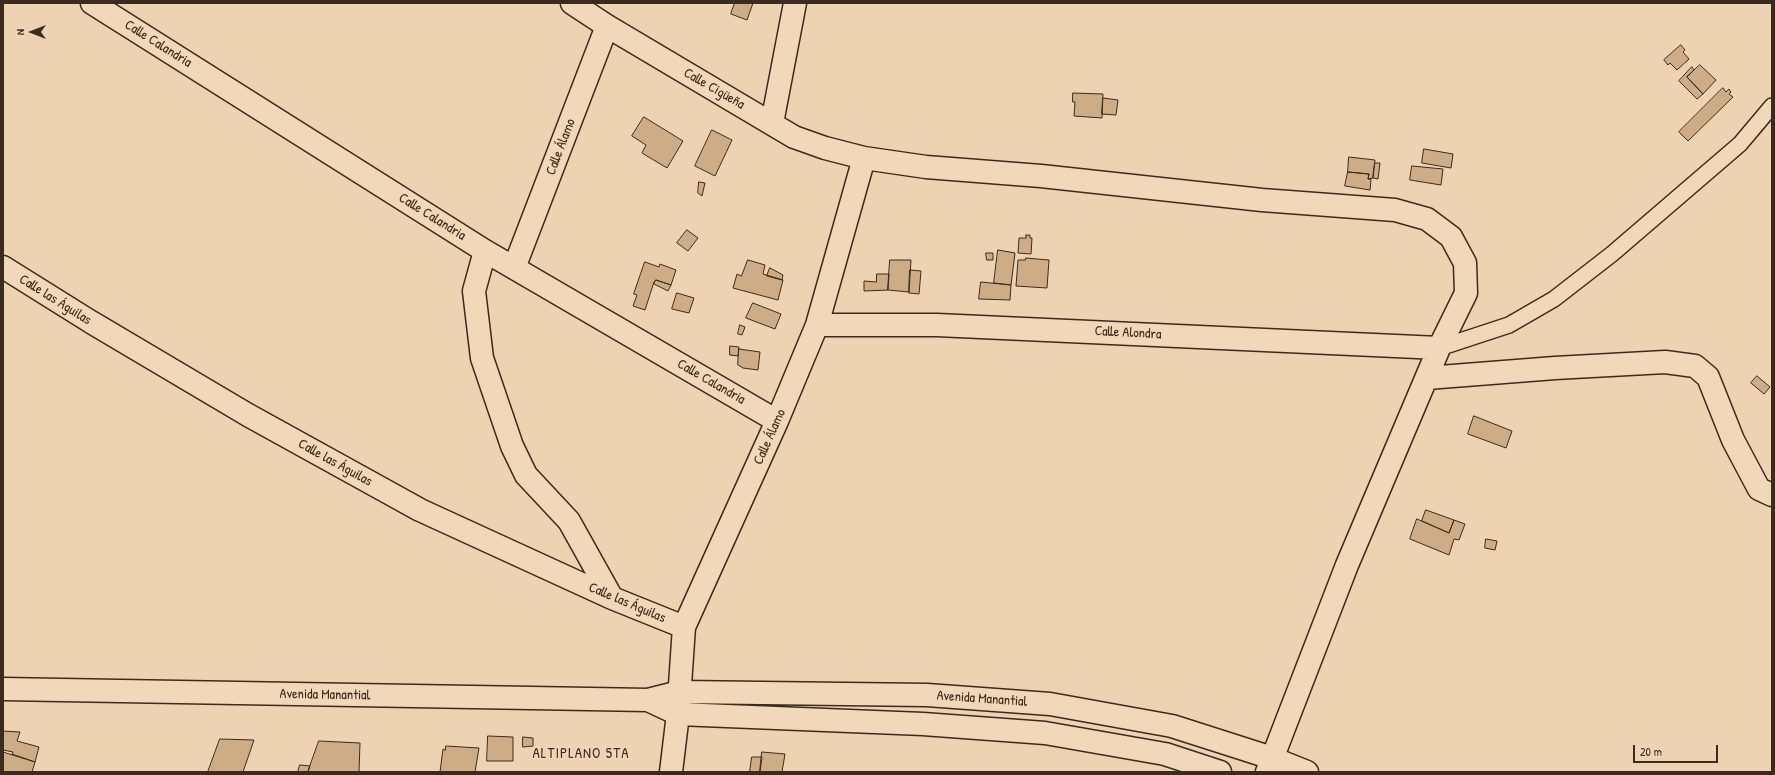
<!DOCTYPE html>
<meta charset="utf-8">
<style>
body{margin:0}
#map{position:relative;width:1775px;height:775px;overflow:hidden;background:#eed3b2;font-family:"Patrick Hand",sans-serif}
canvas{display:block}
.frame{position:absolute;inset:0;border:4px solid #3b2a1e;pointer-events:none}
.north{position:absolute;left:12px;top:12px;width:40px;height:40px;-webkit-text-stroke:3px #f1d8b9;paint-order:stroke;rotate:270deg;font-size:11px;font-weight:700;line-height:16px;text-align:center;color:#3b2a1e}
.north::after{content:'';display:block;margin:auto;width:14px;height:18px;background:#3b2a1e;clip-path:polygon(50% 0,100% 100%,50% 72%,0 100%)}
.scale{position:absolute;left:1633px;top:745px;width:85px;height:18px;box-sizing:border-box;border:2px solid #3b2a1e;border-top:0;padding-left:5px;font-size:12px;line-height:14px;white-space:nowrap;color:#3b2a1e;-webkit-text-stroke:3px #f1d8b9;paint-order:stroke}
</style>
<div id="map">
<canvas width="1775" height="775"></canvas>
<div class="frame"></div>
<div class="north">N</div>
<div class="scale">20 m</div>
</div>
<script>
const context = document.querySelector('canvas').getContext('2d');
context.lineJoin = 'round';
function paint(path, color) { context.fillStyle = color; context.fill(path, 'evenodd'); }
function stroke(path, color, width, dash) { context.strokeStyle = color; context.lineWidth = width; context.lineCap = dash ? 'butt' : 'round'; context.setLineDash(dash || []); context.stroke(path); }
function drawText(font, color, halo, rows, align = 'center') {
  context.font = font + ' "Patrick Hand",sans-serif'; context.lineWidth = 3; context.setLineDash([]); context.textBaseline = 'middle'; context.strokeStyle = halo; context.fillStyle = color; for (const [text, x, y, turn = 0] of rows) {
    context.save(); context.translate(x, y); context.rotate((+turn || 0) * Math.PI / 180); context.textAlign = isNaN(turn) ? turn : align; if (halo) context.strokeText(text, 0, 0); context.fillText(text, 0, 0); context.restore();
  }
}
const building = new Path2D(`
 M 735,3 L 753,3 L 747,20 L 731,14 Z
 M 1681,45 L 1685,50 L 1683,52 L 1689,59 L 1677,70 L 1670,63 L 1668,65 L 1664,60 Z
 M 1700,65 L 1716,80 L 1703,94 L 1687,77 Z
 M 1692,67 L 1694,70 L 1687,77 L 1703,94 L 1697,99 L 1679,81 Z
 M 1723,88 L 1726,92 L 1729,89 L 1731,92 L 1729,94 L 1733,97 L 1688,141 L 1679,132 Z
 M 1073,93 L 1103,94 L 1102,118 L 1074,116 L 1075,102 L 1073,102 Z
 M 1103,98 L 1118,100 L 1116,115 L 1102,114 Z
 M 644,117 L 683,141 L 667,168 L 642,153 L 646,145 L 632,136 Z
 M 712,130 L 732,140 L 715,176 L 695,166 Z
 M 1424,149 L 1453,154 L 1451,168 L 1422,163 Z
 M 1349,157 L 1375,160 L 1373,178 L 1368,179 L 1369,174 L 1348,172 Z
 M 1375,163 L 1380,163 L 1378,179 L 1373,178 Z
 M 1412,166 L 1443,169 L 1441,185 L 1410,180 Z
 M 1348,172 L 1369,174 L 1368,179 L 1371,179 L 1370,190 L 1345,186 Z
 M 699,182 L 705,183 L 702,196 L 698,193 Z
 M 687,230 L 698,238 L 688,251 L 677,243 Z
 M 1026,235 L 1030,235 L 1030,238 L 1032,238 L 1031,254 L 1018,253 L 1019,238 L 1026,238 Z
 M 998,250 L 1015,253 L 1011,285 L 994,283 Z
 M 986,253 L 993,253 L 993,260 L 987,260 Z
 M 1026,258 L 1049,260 L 1047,288 L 1016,286 L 1018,260 L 1025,260 Z
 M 748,260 L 765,265 L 763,274 L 783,280 L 778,300 L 733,288 L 737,274 L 741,276 Z
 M 890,260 L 911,260 L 909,292 L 888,290 Z
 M 645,262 L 659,267 L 660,264 L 676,270 L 671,285 L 656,280 L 654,282 L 645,310 L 633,306 L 637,295 L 634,294 Z
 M 770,268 L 783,275 L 782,280 L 767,276 Z
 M 910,270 L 921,271 L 919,294 L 909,293 Z
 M 877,274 L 889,274 L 888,290 L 864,291 L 864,281 L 876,282 Z
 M 656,280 L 671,285 L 668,291 L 654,284 Z
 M 981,282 L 1011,285 L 1010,300 L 979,299 Z
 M 677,293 L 694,298 L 689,313 L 672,309 Z
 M 753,303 L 781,314 L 775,329 L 746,318 Z
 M 740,325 L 745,327 L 742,335 L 738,334 Z
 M 730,346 L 739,347 L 738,356 L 730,355 Z
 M 739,349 L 760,352 L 758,370 L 743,368 L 738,365 Z
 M 1757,376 L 1770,387 L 1764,394 L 1751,383 Z
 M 1474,416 L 1512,431 L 1506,448 L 1468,434 Z
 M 1426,510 L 1454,520 L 1449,533 L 1422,521 Z
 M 1417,519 L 1449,533 L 1454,520 L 1465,524 L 1459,540 L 1454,539 L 1449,555 L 1410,539 Z
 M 1486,539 L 1497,541 L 1495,550 L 1485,548 Z
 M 3,731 L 20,732 L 17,741 L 39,747 L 35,762 L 12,754 L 13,752 L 3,750 Z
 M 488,736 L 513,737 L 513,761 L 487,761 Z
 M 523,737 L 533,738 L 533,746 L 523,747 Z
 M 220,739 L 254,740 L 243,772 L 208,772 Z
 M 319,741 L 360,743 L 359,772 L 308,772 Z
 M 446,746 L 479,748 L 475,772 L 440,772 L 443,749 L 445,750 Z
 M 3,752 L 35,762 L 32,772 L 3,772 Z
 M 762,752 L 785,754 L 782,772 L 760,772 Z
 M 752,757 L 762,757 L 760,772 L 750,772 Z
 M 300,765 L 310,766 L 308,772 L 298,772 Z`);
paint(building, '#cead86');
stroke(building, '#3b2a1e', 1);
const service = new Path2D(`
 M 1439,348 L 1509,325 L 1554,299 L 1612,254 L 1740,144 L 1772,106`);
const minor = new Path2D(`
 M 92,3 L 485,251 L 777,421
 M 572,3 L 607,26 L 794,137 L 825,148 L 864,158 L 926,167 L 1041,176 L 1262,200 L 1395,210 L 1427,219 L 1451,237 L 1465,263 L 1466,293 L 1439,348 L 1347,565 L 1267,772
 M 772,123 L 795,3
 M 485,251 L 474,291 L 482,358 L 512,446 L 526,475 L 569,521 L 612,598
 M 3,267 L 91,322 L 248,415 L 420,510 L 612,598 L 684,627
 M 514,268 L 607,26
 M 817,325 L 937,325 L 1439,348
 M 1427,378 L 1555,368 L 1665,362 L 1695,366 L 1708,377 L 1733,440 L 1759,489 L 1772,495
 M 671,772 L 678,714 L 684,627 L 777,421 L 817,325 L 864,158`);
const tertiary = new Path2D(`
 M 3,689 L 648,700 L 680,692 L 927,695 L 1050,704 L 1172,726 L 1272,758 L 1307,772
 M 648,700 L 678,714 L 923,724 L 1045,733 L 1165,754 L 1220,772`);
stroke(service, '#3b2a1e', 18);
stroke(minor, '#3b2a1e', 25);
stroke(tertiary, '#3b2a1e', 25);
stroke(service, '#f1d8b9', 15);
stroke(minor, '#f1d8b9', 22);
stroke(tertiary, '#f1d8b9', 22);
drawText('14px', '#3b2a1e', '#f1d8b9', [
 ["Calle Calandria",158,44,32],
 ["Calle Cigüeña",714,89,30],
 ["Calle Álamo",561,147,-69],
 ["Calle Calandria",432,217,32],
 ["Calle las Águilas",55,300,32],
 ["Calle Alondra",1128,333,3],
 ["Calle Calandria",711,382,30],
 ["Calle Álamo",770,437,-66],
 ["Calle las Águilas",335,463,29],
 ["Calle las Águilas",627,603,23],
 ["Avenida Manantial",325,695,1],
 ["Avenida Manantial",982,699,4]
]);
context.letterSpacing = '1px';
drawText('15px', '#3b2a1e', '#f1d8b9', [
 ["ALTIPLANO 5TA",581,754]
]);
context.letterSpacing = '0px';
</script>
